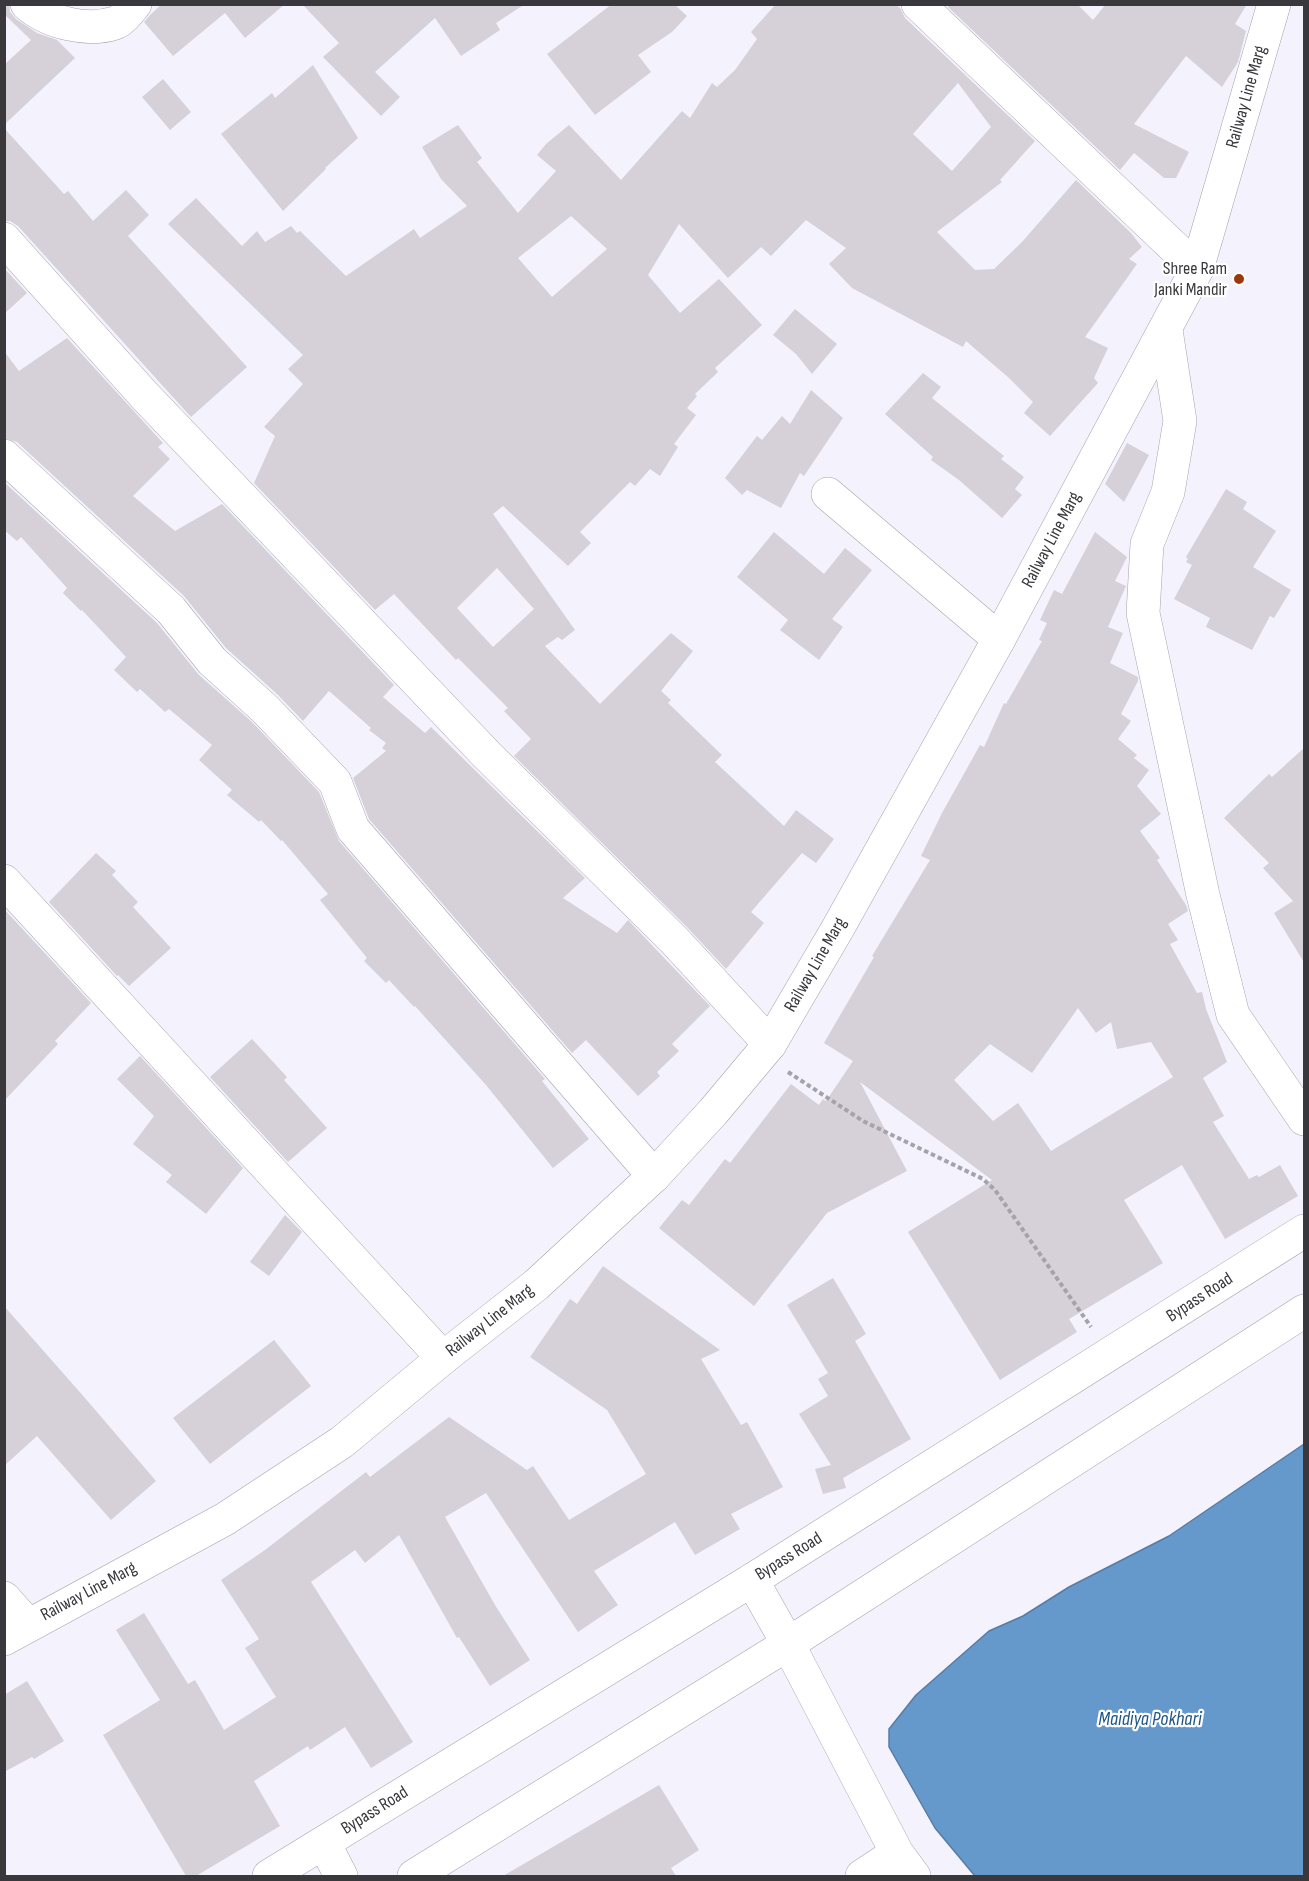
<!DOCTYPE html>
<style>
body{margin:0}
#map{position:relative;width:1309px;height:1881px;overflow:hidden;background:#f4f2fd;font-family:"Sofia Sans Condensed",sans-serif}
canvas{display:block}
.frame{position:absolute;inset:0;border:6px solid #39383c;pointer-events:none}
</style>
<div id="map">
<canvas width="1309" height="1881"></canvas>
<div class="frame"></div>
</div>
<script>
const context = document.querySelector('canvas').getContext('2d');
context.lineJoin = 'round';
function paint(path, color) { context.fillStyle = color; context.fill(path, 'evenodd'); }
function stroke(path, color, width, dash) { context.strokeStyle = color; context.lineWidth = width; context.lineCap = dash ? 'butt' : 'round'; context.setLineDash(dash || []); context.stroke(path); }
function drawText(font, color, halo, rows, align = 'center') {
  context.font = font + ' "Sofia Sans Condensed",sans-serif'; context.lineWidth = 4.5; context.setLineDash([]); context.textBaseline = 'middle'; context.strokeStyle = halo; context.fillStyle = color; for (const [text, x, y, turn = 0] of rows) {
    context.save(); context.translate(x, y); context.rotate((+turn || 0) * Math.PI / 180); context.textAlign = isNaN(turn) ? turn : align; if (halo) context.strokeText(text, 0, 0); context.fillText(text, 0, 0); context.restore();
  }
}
const water = new Path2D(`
 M 1304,1444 L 1304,1876 L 975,1876 L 935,1828 L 889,1747 L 889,1729 L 916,1695 L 989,1631 L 1023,1616 L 1069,1587 L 1169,1536 Z`);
paint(water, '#6599cc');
stroke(water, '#587ca1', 1.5);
paint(new Path2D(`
 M 4,4 L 9,4 L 10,12 L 16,19 L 37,33 L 57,40 L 75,58 L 4,125 L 4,65 L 31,40 L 4,14 Z
 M 162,4 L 285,4 L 245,38 L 225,13 L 173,56 L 144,22 L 151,14 Z
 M 302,4 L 525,4 L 496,23 L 500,30 L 461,56 L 435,18 L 375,72 L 400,97 L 381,116 L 323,57 L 339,43 Z
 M 612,4 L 674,4 L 687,16 L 672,32 L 638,55 L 651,72 L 595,115 L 547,54 Z
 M 776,4 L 895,4 L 900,8 L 905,18 L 1035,141 L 1000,180 L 1002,182 L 937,232 L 975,270 L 994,269 L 1022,242 L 1076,180 L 1131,233 L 1142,247 L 1129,259 L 1137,264 L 1085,337 L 1108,348 L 1094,378 L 1098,383 L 1050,436 L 1024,413 L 1033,402 L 1009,378 L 966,341 L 963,347 L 852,288 L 829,264 L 846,248 L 806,220 L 771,256 L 761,247 L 728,278 L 679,224 L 648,275 L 680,313 L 719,279 L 762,325 L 715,368 L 718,372 L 695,394 L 697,396 L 687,408 L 696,415 L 674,444 L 678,447 L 660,476 L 650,469 L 635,486 L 630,482 L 580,532 L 591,543 L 568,566 L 503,506 L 493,514 L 575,630 L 562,640 L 558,637 L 545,646 L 600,704 L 671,633 L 693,651 L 661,691 L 671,700 L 668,703 L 722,755 L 715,762 L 784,826 L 796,810 L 834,839 L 816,863 L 802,853 L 751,912 L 764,923 L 726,969 L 687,927 L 514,756 L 531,739 L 504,711 L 508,708 L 458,658 L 456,660 L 394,594 L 375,610 L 254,483 L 275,436 L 264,427 L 303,384 L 288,369 L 303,355 L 168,224 L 196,198 L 242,246 L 257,231 L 265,242 L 291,226 L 297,233 L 300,231 L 346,276 L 414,229 L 420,238 L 467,206 L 441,179 L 422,147 L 458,125 L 482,158 L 477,162 L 518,213 L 556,171 L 537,155 L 546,144 L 569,125 L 621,180 L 682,111 L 690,118 L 712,83 L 717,87 L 735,70 L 757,39 L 751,32 ZM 958,83 L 991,127 L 952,171 L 913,134 ZM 571,216 L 607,249 L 552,297 L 518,258 ZM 497,568 L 534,609 L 493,647 L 457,608 Z
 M 951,4 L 1077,4 L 1093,20 L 1106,4 L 1247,4 L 1235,24 L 1246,31 L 1238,62 L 1222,87 L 1186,56 L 1134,124 L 1189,152 L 1176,178 L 1164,178 L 1134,153 L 1120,170 L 948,7 Z
 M 313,65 L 358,138 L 325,168 L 326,169 L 283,211 L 221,134 L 272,93 L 275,98 Z
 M 163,79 L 191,112 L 170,130 L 142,97 Z
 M 4,128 L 64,194 L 68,191 L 93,221 L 126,190 L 149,215 L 128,236 L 247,367 L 191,417 L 18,226 L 10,221 L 4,221 Z
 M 4,268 L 27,293 L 4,314 Z
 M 795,309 L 837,344 L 812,374 L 796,354 L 773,335 Z
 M 67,338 L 163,443 L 158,447 L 170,459 L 133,496 L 175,531 L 222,504 L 394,685 L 383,697 L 425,733 L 431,727 L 585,878 L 563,898 L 617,933 L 628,920 L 710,1006 L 672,1044 L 679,1051 L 657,1072 L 660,1076 L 638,1096 L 586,1040 L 572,1053 L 369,819 L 353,778 L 386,751 L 382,748 L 386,743 L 369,730 L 371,728 L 329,691 L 303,721 L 278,695 L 226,648 L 184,596 L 17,442 L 4,438 L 4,351 L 19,371 Z
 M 923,373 L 941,387 L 932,398 L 1004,456 L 1001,459 L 1024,477 L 1015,489 L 1022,495 L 1002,518 L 959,480 L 931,460 L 933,457 L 885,414 Z
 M 811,390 L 843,418 L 804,476 L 800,473 L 781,508 L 747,490 L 742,495 L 725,478 L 757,436 L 762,440 L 782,416 L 790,424 Z
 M 1127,443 L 1149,455 L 1124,502 L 1105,484 Z
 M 4,482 L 157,623 L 199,675 L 252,722 L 319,792 L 339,841 L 545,1079 L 542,1081 L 589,1139 L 553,1168 L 486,1085 L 415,1006 L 414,1007 L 389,980 L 386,983 L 364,961 L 367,958 L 320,900 L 328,894 L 282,840 L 281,841 L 261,820 L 259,822 L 227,795 L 232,790 L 199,760 L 212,745 L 169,709 L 165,712 L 140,689 L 137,692 L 114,670 L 126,657 L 82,610 L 81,611 L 63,593 L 67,588 L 21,537 L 17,541 L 4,530 Z
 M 1226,489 L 1247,502 L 1243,509 L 1276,531 L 1253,567 L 1291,590 L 1274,618 L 1270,616 L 1252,650 L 1206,627 L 1210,618 L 1174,599 L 1192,565 L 1186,562 L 1188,559 L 1186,557 Z
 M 774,532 L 824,574 L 845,548 L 872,570 L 832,619 L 843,627 L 819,660 L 780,630 L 788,620 L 737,577 Z
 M 1095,532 L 1127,557 L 1115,581 L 1126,586 L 1108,627 L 1123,633 L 1110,663 L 1138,677 L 1138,681 L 1121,714 L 1131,721 L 1118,739 L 1137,755 L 1134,758 L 1149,770 L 1137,786 L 1161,814 L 1140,831 L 1160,858 L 1157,860 L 1186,905 L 1188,911 L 1168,924 L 1178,940 L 1170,944 L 1197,993 L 1202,992 L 1206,1009 L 1227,1062 L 1203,1078 L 1224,1116 L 1213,1122 L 1249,1179 L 1257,1175 L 1259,1177 L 1280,1165 L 1298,1196 L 1225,1239 L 1182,1165 L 1124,1200 L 1163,1263 L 1069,1319 L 1077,1332 L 1000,1380 L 908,1232 L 992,1180 L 860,1082 L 907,1171 L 827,1213 L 754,1306 L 659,1228 L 682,1200 L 689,1205 L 725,1159 L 730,1163 L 791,1084 L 819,1105 L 823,1099 L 826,1101 L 853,1061 L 824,1043 L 874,957 L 872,956 L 930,860 L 921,856 L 942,813 L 980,745 L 984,747 L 1004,703 L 1006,704 L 1042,641 L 1039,640 L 1047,623 L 1040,620 L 1054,590 L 1062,594 ZM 1078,1008 L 1096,1033 L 1111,1022 L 1117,1049 L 1151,1042 L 1173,1077 L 1051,1151 L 1018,1103 L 993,1121 L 954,1080 L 990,1044 L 1032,1073 Z
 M 1305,747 L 1305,964 L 1274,913 L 1293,901 L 1263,868 L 1269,863 L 1224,818 L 1269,774 L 1272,777 Z
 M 96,853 L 116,871 L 112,875 L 138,902 L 133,907 L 171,948 L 129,986 L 118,975 L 117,976 L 49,902 Z
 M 4,909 L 91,1003 L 55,1041 L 58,1044 L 4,1101 Z
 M 252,1039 L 287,1077 L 284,1080 L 327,1128 L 288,1162 L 210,1077 Z
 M 140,1056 L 243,1168 L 206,1214 L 166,1182 L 172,1175 L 133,1144 L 154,1116 L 117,1079 Z
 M 285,1215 L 302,1232 L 269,1276 L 250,1262 Z
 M 603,1266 L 720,1350 L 701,1359 L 741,1425 L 747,1422 L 783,1487 L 731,1514 L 740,1529 L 695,1555 L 675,1522 L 594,1571 L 618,1605 L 578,1632 L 486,1493 L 445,1517 L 495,1605 L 530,1660 L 490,1686 L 459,1637 L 457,1638 L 399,1535 L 365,1563 L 355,1550 L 311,1582 L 413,1742 L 371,1768 L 345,1727 L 310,1750 L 308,1746 L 254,1781 L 280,1826 L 196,1876 L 186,1876 L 103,1735 L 160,1700 L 116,1630 L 144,1613 L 188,1684 L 195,1680 L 224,1730 L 276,1697 L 245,1648 L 259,1639 L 221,1580 L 265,1550 L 366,1472 L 370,1477 L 449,1417 L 527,1470 L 533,1466 L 569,1520 L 646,1474 L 607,1410 L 530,1357 L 570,1299 L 577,1304 Z
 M 833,1278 L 866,1334 L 855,1341 L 911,1439 L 843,1478 L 846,1488 L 823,1494 L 815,1469 L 831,1465 L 799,1414 L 828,1396 L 818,1379 L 828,1373 L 787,1305 Z
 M 4,1306 L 85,1398 L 156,1481 L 111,1520 L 37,1436 L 4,1466 Z
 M 274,1340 L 311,1386 L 210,1464 L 173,1418 Z
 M 27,1681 L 64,1741 L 34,1759 L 32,1757 L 4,1772 L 4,1695 Z
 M 659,1785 L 699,1850 L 671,1868 L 676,1876 L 503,1876 Z`), '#d6d0d9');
const minor = new Path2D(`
 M 27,4 C 48,23 88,32 115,23 C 122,21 130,10 135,4
 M 918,4 L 1197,269
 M 4,239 L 144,395 L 487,755 L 674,940 L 770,1044
 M 1166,330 L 1180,421 L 1168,492 L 1147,544 L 1143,613 L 1203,895 L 1233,1015 L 1304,1119
 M 4,456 L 171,610 L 212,661 L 265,709 L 335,782 L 353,829 L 654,1176
 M 828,494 L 999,639
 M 4,881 L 443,1358
 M 752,1580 L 788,1644 L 897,1853 L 914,1876
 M 4,1598 L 28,1625
 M 862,1876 L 897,1853`);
const major = new Path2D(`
 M 4,1639 L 225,1519 L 342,1442 L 443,1358 L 536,1285 L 654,1176 L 713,1112 L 770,1044 L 838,928 L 999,639 L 1197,269 L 1274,4
 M 324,1843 L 341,1876
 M 269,1876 L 752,1580 L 1304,1231
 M 414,1876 L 788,1644 L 1304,1311`);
stroke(minor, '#a4a3ad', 34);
stroke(major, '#a4a3ad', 34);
stroke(new Path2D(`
 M 788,1072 L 863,1121 L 983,1179 L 995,1190 L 1091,1327`), '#a4a3ab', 4, [4.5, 3]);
stroke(minor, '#fff', 33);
stroke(major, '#fff', 33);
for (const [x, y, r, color] of [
 [1239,279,6,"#9d380c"]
]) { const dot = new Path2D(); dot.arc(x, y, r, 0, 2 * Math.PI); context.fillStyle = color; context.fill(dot); stroke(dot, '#fff', 2); }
drawText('18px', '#39383c', '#fff', [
 ["Railway Line Marg",1247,97,-74],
 ["Railway Line Marg",1052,540,-62],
 ["Railway Line Marg",816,965,-60],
 ["Bypass Road",1200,1298,-33],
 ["Railway Line Marg",490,1321,-38],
 ["Bypass Road",789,1557,-32],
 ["Railway Line Marg",89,1592,-28],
 ["Bypass Road",375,1811,-32]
]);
drawText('18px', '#39383c', '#fff', [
 ["Shree Ram",1227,269],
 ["Janki Mandir",1227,290]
], 'right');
drawText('italic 20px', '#1e5687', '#fff', [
 ["Maidiya Pokhari",1150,1720]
]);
</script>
